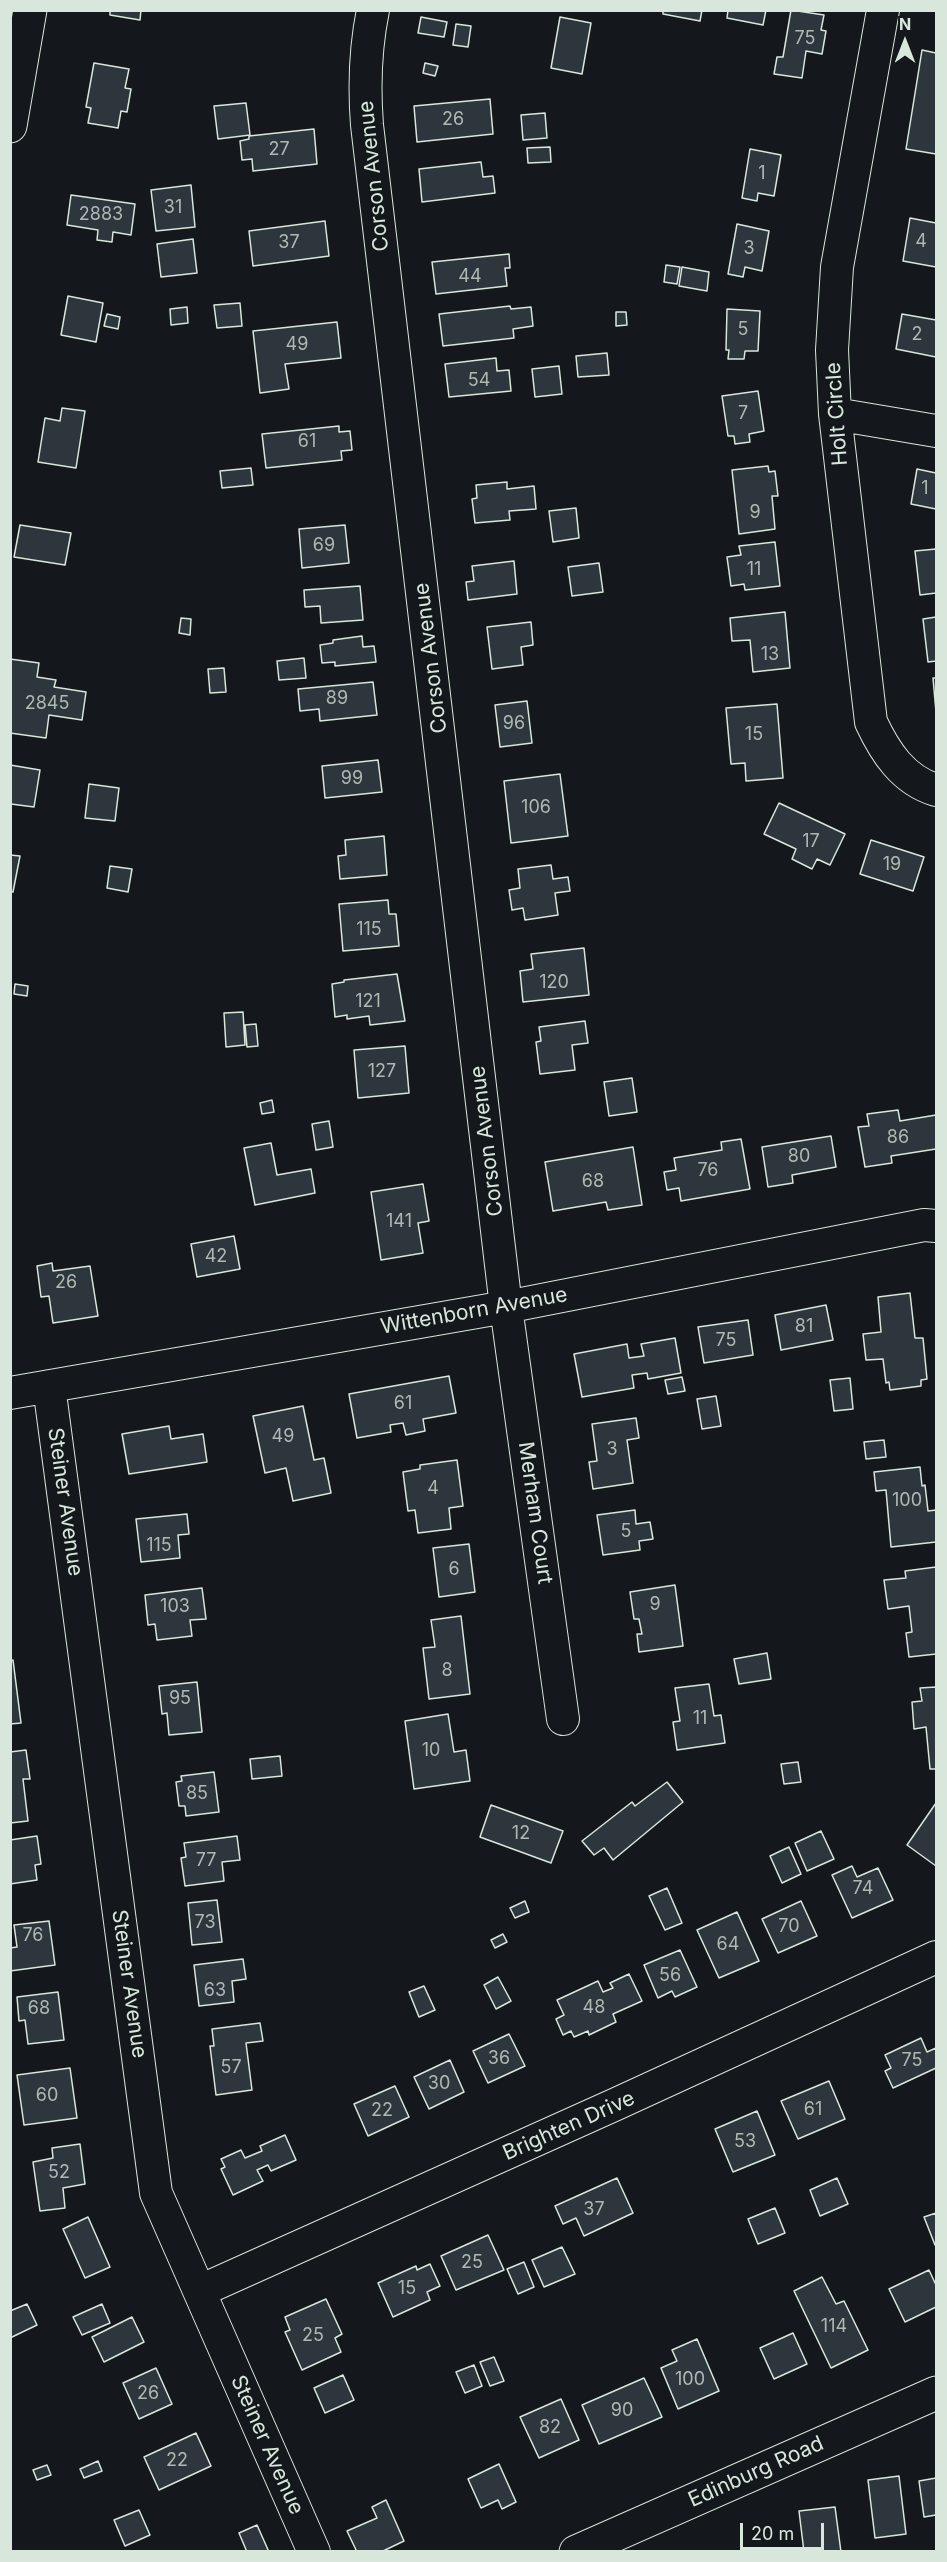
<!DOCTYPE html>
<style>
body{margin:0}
#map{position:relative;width:947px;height:2562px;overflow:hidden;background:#14181c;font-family:Inter,sans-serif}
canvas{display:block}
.frame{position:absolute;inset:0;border:12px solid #d8e6dc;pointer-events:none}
.north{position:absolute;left:875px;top:12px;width:60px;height:60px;-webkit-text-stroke:4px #14181c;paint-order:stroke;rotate:0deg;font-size:16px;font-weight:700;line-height:24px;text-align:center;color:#d8e6dc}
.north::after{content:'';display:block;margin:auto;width:21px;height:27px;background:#d8e6dc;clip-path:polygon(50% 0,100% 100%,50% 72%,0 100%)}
.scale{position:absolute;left:740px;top:2523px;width:84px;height:27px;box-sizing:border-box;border:3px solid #d8e6dc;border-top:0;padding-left:8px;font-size:18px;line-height:21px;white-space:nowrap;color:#d8e6dc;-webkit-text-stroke:4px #14181c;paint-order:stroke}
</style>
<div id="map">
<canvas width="947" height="2562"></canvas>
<div class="frame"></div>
<div class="north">N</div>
<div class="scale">20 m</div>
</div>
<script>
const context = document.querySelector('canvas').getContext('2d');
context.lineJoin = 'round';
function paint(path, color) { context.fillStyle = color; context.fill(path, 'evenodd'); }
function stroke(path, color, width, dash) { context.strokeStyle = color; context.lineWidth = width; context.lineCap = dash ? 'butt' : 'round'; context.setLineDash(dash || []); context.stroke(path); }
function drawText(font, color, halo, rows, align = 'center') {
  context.font = font + ' Inter,sans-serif'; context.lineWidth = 4.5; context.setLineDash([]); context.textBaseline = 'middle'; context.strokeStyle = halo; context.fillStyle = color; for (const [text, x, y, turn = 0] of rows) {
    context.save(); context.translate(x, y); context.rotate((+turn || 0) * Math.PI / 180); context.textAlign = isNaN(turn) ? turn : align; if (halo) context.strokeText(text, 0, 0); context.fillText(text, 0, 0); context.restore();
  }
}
const building = new Path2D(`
 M 110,10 L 141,10 L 140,20 L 110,15 Z
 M 663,10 L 702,10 L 700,21 L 663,14 Z
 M 728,10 L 766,10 L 763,25 L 727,18 Z
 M 791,10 L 824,15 L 821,30 L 826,31 L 822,54 L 806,51 L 802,78 L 774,74 L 777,57 L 783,57 Z
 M 421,17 L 447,22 L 444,37 L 418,33 Z
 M 560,17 L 591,23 L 582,74 L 551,68 Z
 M 456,24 L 471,26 L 468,47 L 453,45 Z
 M 922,50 L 936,53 L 936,154 L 906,149 Z
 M 94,63 L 129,69 L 125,88 L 131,89 L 127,112 L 121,111 L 118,128 L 88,123 L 91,108 L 86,107 Z
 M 425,63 L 438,66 L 435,76 L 423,73 Z
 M 490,99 L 493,134 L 417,142 L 414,106 Z
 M 246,103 L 250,135 L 218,139 L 214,106 Z
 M 545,113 L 547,138 L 523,140 L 521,115 Z
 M 314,129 L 317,164 L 253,171 L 252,159 L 242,160 L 240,141 L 249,139 L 249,136 Z
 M 550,147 L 551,162 L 528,163 L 527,148 Z
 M 750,149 L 781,155 L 774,196 L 758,193 L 757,201 L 742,198 Z
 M 481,162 L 483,177 L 493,176 L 495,193 L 422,202 L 419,169 Z
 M 191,185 L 195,227 L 156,231 L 151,190 Z
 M 71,195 L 135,204 L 131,235 L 113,232 L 112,242 L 97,240 L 98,230 L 67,225 Z
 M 910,218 L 936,223 L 936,267 L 903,261 Z
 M 325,221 L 329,256 L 253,266 L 249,231 Z
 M 737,224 L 769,231 L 762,271 L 745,267 L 743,277 L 728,274 Z
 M 193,239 L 197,273 L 161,277 L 157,244 Z
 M 509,254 L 510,268 L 505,268 L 507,286 L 436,294 L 432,262 Z
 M 666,265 L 680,267 L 677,284 L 664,282 Z
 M 682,267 L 709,272 L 707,291 L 679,286 Z
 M 68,296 L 103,303 L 96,342 L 61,335 Z
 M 240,303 L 242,326 L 217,328 L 214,305 Z
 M 510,306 L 511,309 L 531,307 L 533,326 L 513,329 L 514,338 L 443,346 L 439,314 Z
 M 187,307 L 188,323 L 171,325 L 170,309 Z
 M 727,309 L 760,311 L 758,351 L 745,351 L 744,359 L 728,359 L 729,350 L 726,350 Z
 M 616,312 L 626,312 L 627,325 L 616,326 Z
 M 107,314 L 120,317 L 118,329 L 104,326 Z
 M 902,314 L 936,320 L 936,357 L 896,349 Z
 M 337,322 L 341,358 L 285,364 L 289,389 L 260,393 L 253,331 Z
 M 607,353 L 609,375 L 578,377 L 576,356 Z
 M 496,358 L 497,371 L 509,370 L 511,391 L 449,397 L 445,364 Z
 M 559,366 L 562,394 L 535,397 L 532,369 Z
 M 758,391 L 764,431 L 749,434 L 750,442 L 735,444 L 734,436 L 728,436 L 722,396 Z
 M 62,408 L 85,411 L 76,468 L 38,462 L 45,418 L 60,421 Z
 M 339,426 L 339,432 L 350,431 L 352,450 L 341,451 L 342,460 L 266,468 L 262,434 Z
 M 768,466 L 769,472 L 775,471 L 778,496 L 772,496 L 775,529 L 739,534 L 732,470 Z
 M 251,468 L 253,485 L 222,488 L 220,471 Z
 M 917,469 L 936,473 L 936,509 L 911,504 Z
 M 507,482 L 507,489 L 534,486 L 536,509 L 509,511 L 510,520 L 475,523 L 472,499 L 477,498 L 476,485 Z
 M 576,508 L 579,538 L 553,542 L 549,511 Z
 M 20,525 L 71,533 L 65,565 L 14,557 Z
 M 345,525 L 349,563 L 302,568 L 299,529 Z
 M 775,542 L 780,586 L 745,590 L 744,584 L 731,586 L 727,557 L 741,555 L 739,546 Z
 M 936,549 L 936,593 L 920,595 L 915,551 Z
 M 514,561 L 517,594 L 468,600 L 466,582 L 474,581 L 472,566 Z
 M 599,563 L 603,592 L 572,596 L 568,567 Z
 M 360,586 L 363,620 L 321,623 L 320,606 L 305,607 L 304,590 Z
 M 785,612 L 790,668 L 753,672 L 750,640 L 732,641 L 730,618 Z
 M 936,617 L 936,661 L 928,662 L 923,619 Z
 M 181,618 L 191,619 L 190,635 L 179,633 Z
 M 531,622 L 533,645 L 521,647 L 523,665 L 492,669 L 487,627 Z
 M 362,636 L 363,647 L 374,646 L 376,662 L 335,666 L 335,662 L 322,663 L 320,645 L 333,643 L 333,640 Z
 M 304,658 L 306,678 L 279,680 L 277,661 Z
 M 10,659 L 39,663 L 37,677 L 56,680 L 54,687 L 86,692 L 82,720 L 49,715 L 46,738 L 10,733 Z
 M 224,668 L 226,692 L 210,693 L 208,669 Z
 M 933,678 L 936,678 L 936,712 Z
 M 373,682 L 377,715 L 320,721 L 319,709 L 300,711 L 298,689 Z
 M 527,701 L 532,743 L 500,747 L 495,705 Z
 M 777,704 L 783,778 L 746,781 L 745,763 L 731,764 L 726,708 Z
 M 378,760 L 382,792 L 325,798 L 322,766 Z
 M 10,765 L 40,770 L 34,807 L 11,804 L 10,807 Z
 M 560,774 L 568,836 L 511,843 L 504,781 Z
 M 89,784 L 119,788 L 115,821 L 85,818 Z
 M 779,803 L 845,834 L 830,865 L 817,859 L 812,869 L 792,859 L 796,849 L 764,834 Z
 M 384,836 L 387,875 L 340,879 L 338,856 L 346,855 L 345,840 Z
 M 871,840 L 924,857 L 913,891 L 860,874 Z
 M 10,855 L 20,856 L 13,892 L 10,892 Z
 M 551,865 L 553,879 L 568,877 L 570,891 L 555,893 L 558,915 L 525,920 L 523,908 L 512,910 L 509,890 L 520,888 L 518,869 Z
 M 110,866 L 132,869 L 128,892 L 107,888 Z
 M 388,900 L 389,914 L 396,914 L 399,946 L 343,951 L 339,904 Z
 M 584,948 L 589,995 L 523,1002 L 520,971 L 533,969 L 531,954 Z
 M 397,974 L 405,1021 L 370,1025 L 369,1016 L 347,1019 L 347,1015 L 335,1017 L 332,984 L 344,982 L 344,980 Z
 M 15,984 L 28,986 L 27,996 L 14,994 Z
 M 243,1012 L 245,1045 L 226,1047 L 224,1013 Z
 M 585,1021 L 588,1043 L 572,1045 L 575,1070 L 540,1074 L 536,1042 L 541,1041 L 539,1027 Z
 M 256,1024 L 258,1046 L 247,1047 L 245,1025 Z
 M 405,1046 L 409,1093 L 358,1098 L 354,1050 Z
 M 632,1078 L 637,1112 L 609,1116 L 604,1082 Z
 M 272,1100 L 274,1112 L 262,1114 L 260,1103 Z
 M 898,1110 L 900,1121 L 936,1115 L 936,1149 L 891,1156 L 892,1163 L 865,1167 L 858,1127 L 869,1126 L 867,1114 Z
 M 329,1121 L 333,1147 L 316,1150 L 312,1124 Z
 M 831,1136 L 836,1167 L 792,1175 L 793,1183 L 768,1187 L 762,1147 Z
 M 741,1139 L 750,1189 L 681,1201 L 679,1188 L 667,1190 L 664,1172 L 676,1170 L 674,1158 L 722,1150 L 721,1142 Z
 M 271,1143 L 277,1175 L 311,1169 L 315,1193 L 255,1205 L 244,1148 Z
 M 633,1147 L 642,1205 L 608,1210 L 606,1202 L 553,1211 L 545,1162 Z
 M 423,1184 L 429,1221 L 418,1223 L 423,1253 L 381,1260 L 371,1192 Z
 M 234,1236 L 240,1269 L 197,1277 L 191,1244 Z
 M 52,1263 L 53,1271 L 90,1266 L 98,1316 L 53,1323 L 49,1296 L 41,1297 L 37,1266 Z
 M 910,1293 L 915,1338 L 923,1338 L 927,1379 L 921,1380 L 921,1386 L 890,1390 L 889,1382 L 886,1383 L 883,1359 L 866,1360 L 863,1334 L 881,1332 L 878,1297 Z
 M 826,1305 L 833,1340 L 781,1350 L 775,1315 Z
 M 748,1320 L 753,1355 L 704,1363 L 698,1327 Z
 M 675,1338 L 681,1373 L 648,1379 L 647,1373 L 632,1375 L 634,1388 L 582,1397 L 574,1354 L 627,1344 L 629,1358 L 644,1356 L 641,1344 Z
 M 449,1376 L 456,1413 L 423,1419 L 425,1431 L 406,1435 L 403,1423 L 390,1425 L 391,1432 L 357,1438 L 349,1394 Z
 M 682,1377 L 685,1391 L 668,1394 L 665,1380 Z
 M 850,1378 L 853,1409 L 834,1411 L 830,1380 Z
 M 716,1396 L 721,1426 L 702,1429 L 697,1399 Z
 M 303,1406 L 314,1460 L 324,1458 L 331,1493 L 293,1501 L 286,1468 L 265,1473 L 253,1416 Z
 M 636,1418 L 639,1438 L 627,1440 L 633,1483 L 593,1489 L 589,1462 L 597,1461 L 592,1424 Z
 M 169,1426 L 171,1439 L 203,1434 L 207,1462 L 129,1474 L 122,1434 Z
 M 884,1440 L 886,1457 L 866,1459 L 864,1442 Z
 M 457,1460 L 463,1506 L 449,1508 L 451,1529 L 418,1533 L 415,1510 L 408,1511 L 403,1472 L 420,1469 L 420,1465 Z
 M 920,1467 L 922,1486 L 925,1485 L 928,1511 L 936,1510 L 936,1542 L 891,1547 L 886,1490 L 876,1491 L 874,1472 Z
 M 635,1510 L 636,1524 L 650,1522 L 653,1539 L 639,1541 L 640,1550 L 603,1555 L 597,1515 Z
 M 187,1514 L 189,1534 L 178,1535 L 180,1558 L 141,1562 L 136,1519 Z
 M 469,1544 L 475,1592 L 439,1597 L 433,1548 Z
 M 936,1567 L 936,1654 L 909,1657 L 906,1633 L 912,1632 L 909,1606 L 888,1609 L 884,1580 L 906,1578 L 905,1571 Z
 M 675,1585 L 683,1646 L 639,1652 L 637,1634 L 642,1634 L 639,1619 L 634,1619 L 630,1592 Z
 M 202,1588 L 206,1619 L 190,1620 L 192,1636 L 157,1640 L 155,1624 L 148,1625 L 145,1595 Z
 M 461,1616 L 470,1694 L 429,1699 L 423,1648 L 435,1647 L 431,1620 Z
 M 767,1653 L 771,1679 L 739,1684 L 734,1659 Z
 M 13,1660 L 21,1723 L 10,1724 L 10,1661 Z
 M 197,1682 L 202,1732 L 169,1735 L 167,1713 L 162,1714 L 159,1686 Z
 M 709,1684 L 714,1716 L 721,1715 L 725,1743 L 677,1750 L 673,1722 L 680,1721 L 675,1688 Z
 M 936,1687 L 936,1769 L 930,1769 L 926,1727 L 914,1729 L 912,1702 L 922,1701 L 920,1688 Z
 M 448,1714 L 454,1752 L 466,1750 L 470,1781 L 414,1789 L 405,1721 Z
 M 26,1750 L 30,1779 L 23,1779 L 28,1821 L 10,1823 L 10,1752 Z
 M 280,1756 L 282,1776 L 252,1779 L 250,1759 Z
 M 798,1762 L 801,1782 L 784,1784 L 781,1764 Z
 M 214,1772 L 219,1812 L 186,1816 L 185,1806 L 179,1806 L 176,1782 L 182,1781 L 181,1776 Z
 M 667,1782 L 683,1802 L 613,1860 L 604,1848 L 594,1855 L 582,1841 L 632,1802 L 635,1806 Z
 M 936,1803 L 936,1866 L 907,1845 Z
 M 491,1805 L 563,1831 L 551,1863 L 480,1837 Z
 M 821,1831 L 834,1859 L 807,1871 L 795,1843 Z
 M 37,1836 L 41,1864 L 35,1865 L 37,1880 L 10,1884 L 10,1840 Z
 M 237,1836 L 240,1860 L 222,1862 L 224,1881 L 185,1886 L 181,1858 L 186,1857 L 184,1843 Z
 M 789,1847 L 801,1874 L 782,1883 L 770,1856 Z
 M 852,1866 L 857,1877 L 878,1868 L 893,1900 L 852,1918 L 832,1875 Z
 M 667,1888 L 682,1923 L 665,1930 L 649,1896 Z
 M 217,1900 L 222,1942 L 192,1945 L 188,1903 Z
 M 525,1901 L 529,1912 L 515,1918 L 510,1908 Z
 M 801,1901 L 817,1936 L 778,1953 L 762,1919 Z
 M 737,1912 L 759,1961 L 719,1978 L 697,1930 Z
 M 49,1921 L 55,1965 L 10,1971 L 10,1948 L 17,1947 L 14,1925 Z
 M 503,1934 L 507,1942 L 495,1948 L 491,1940 Z
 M 680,1950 L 697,1987 L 675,1997 L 672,1991 L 658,1998 L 644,1965 Z
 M 243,1959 L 246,1979 L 232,1981 L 234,2002 L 199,2006 L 194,1965 Z
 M 629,1974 L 642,2001 L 613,2014 L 616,2022 L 589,2035 L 588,2031 L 574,2037 L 571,2031 L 563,2035 L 556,2019 L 564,2015 L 557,2000 L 598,1981 L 603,1992 L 613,1988 L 610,1983 Z
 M 498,1977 L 511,2001 L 496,2009 L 484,1985 Z
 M 424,1986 L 435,2010 L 419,2017 L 409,1992 Z
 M 58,1992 L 64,2040 L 28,2044 L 25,2020 L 19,2021 L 17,1997 Z
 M 260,2023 L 263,2041 L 246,2043 L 252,2090 L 216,2095 L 210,2046 L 214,2046 L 212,2029 Z
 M 509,2034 L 525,2066 L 488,2083 L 473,2051 Z
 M 921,2038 L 927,2052 L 936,2048 L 936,2068 L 893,2088 L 885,2071 L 891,2068 L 885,2055 Z
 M 450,2060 L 464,2092 L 429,2109 L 414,2077 Z
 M 70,2068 L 77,2118 L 24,2125 L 17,2075 Z
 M 829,2081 L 845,2119 L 798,2139 L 781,2101 Z
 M 395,2086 L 409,2117 L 368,2136 L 354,2104 Z
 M 757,2111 L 775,2155 L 733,2172 L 715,2129 Z
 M 285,2135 L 296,2160 L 271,2171 L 268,2165 L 257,2170 L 263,2181 L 233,2195 L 221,2169 L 225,2167 L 221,2159 L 241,2150 L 245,2158 L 262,2151 L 260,2146 Z
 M 80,2144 L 85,2184 L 63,2188 L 65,2208 L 40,2211 L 33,2162 L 53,2158 L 52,2148 Z
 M 617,2178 L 633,2213 L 584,2236 L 576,2218 L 563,2224 L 555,2206 Z
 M 837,2178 L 848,2204 L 820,2216 L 810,2190 Z
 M 775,2208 L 785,2233 L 758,2244 L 748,2219 Z
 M 936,2213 L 936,2244 L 935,2245 L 924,2217 Z
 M 88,2217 L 110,2267 L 85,2278 L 63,2229 Z
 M 488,2235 L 504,2270 L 456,2290 L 441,2256 Z
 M 562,2247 L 575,2274 L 544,2287 L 532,2260 Z
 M 524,2262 L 534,2287 L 518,2294 L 507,2269 Z
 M 430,2264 L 440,2286 L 427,2292 L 430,2300 L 393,2317 L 378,2283 L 416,2266 L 417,2270 Z
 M 929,2270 L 936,2285 L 936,2307 L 905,2322 L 889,2289 Z
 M 822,2277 L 836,2304 L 844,2301 L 868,2350 L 831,2368 L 794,2291 Z
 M 326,2299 L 342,2334 L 335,2338 L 341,2352 L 302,2370 L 285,2332 L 290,2330 L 285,2317 Z
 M 27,2304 L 37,2325 L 10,2338 L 10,2311 Z
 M 102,2304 L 110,2323 L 82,2335 L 73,2317 Z
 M 132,2317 L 144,2342 L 104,2362 L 92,2337 Z
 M 793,2333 L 807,2364 L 774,2379 L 760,2348 Z
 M 697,2339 L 719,2391 L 678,2409 L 661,2368 L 677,2361 L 672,2350 Z
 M 494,2357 L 504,2381 L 490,2386 L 480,2362 Z
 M 474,2365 L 482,2386 L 465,2393 L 456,2372 Z
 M 156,2368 L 172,2404 L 139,2419 L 123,2383 Z
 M 343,2375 L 354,2400 L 325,2413 L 314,2388 Z
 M 644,2378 L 662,2417 L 599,2444 L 582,2405 Z
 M 561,2399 L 579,2440 L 539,2458 L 520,2417 Z
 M 196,2433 L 211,2466 L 159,2490 L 144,2457 Z
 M 98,2461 L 102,2471 L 84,2478 L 80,2469 Z
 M 499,2464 L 516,2502 L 502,2509 L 498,2500 L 481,2508 L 468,2479 Z
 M 47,2465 L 51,2475 L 37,2480 L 33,2470 Z
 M 899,2476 L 906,2534 L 875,2538 L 868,2480 Z
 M 936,2478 L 936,2515 L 924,2517 L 919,2481 Z
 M 386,2500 L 404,2541 L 381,2552 L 357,2552 L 347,2531 L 377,2518 L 372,2507 Z
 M 835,2507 L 841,2552 L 804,2552 L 799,2511 Z
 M 139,2510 L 150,2535 L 125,2546 L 114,2520 Z
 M 257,2525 L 269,2552 L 247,2552 L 239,2533 Z`);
paint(building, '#2c363c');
stroke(building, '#d8e6dc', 1.5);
const minor = new Path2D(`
 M 373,10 C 365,49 364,86 367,125 L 506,1307 L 563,1719
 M 883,10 L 837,267 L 832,350 L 835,414 L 871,722 C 885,752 903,780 936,790
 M 835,414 L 936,431
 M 49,1386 L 156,2193 L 314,2552
 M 10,1393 L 506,1307 L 924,1225 L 936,1226
 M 200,2291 L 614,2105 L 936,1957`);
const major = new Path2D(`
 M 10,126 L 30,10
 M 576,2552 L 936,2393`);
stroke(minor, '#d8e6dc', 34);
stroke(major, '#d8e6dc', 35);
stroke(minor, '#14181c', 32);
stroke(major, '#14181c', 33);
drawText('18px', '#adbab4', null, [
 ["75",805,39],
 ["26",453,120],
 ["27",279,150],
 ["1",762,174],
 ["31",173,208],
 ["2883",101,215],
 ["4",921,242],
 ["37",289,243],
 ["3",749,249],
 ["44",470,277],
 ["5",743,330],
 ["2",917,335],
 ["49",297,345],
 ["54",479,381],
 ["7",743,414],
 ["61",307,442],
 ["1",925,489],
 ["9",755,513],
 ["69",324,546],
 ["11",754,570],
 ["13",770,655],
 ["89",337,699],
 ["2845",47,704],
 ["96",514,724],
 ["15",754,735],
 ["99",352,779],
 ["106",536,808],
 ["17",811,842],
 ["19",892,865],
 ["115",369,930],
 ["120",554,983],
 ["121",368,1002],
 ["127",382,1072],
 ["86",898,1138],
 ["80",799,1157],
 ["76",708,1171],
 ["68",593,1182],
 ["141",399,1222],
 ["42",216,1257],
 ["26",66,1283],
 ["81",804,1327],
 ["75",726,1341],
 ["61",403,1404],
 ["49",283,1437],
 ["3",612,1450],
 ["4",433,1489],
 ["100",907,1501],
 ["5",626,1532],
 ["115",159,1546],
 ["6",454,1570],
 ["9",655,1605],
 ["103",175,1607],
 ["8",447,1671],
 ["95",180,1699],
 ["11",700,1719],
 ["10",431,1751],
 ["85",197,1794],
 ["12",521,1834],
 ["77",206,1861],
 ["74",863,1889],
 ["73",205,1923],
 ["70",789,1927],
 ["76",33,1936],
 ["64",728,1945],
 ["56",670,1976],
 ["63",215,1991],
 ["48",594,2008],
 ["68",39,2009],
 ["36",499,2059],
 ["75",912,2061],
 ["57",231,2068],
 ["30",439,2084],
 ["60",47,2096],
 ["61",813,2110],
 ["22",382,2111],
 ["53",745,2142],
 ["52",59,2173],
 ["37",594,2210],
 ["25",472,2263],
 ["15",407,2289],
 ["114",834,2327],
 ["25",313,2336],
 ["100",690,2380],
 ["26",148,2394],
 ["90",622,2411],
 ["82",550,2428],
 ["22",177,2461]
]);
drawText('21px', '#d8e6dc', '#14181c', [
 ["Corson Avenue",374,176,-96],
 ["Holt Circle",837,414,-94],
 ["Corson Avenue",431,658,-97],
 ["Corson Avenue",487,1141,-97],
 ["Wittenborn Avenue",474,1311,-10],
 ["Steiner Avenue",65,1502,82],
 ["Merham Court",535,1513,82],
 ["Steiner Avenue",129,1984,82],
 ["Brighten Drive",569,2126,-24],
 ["Steiner Avenue",267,2445,66],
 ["Edinburg Road",756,2472,-24]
]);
</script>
